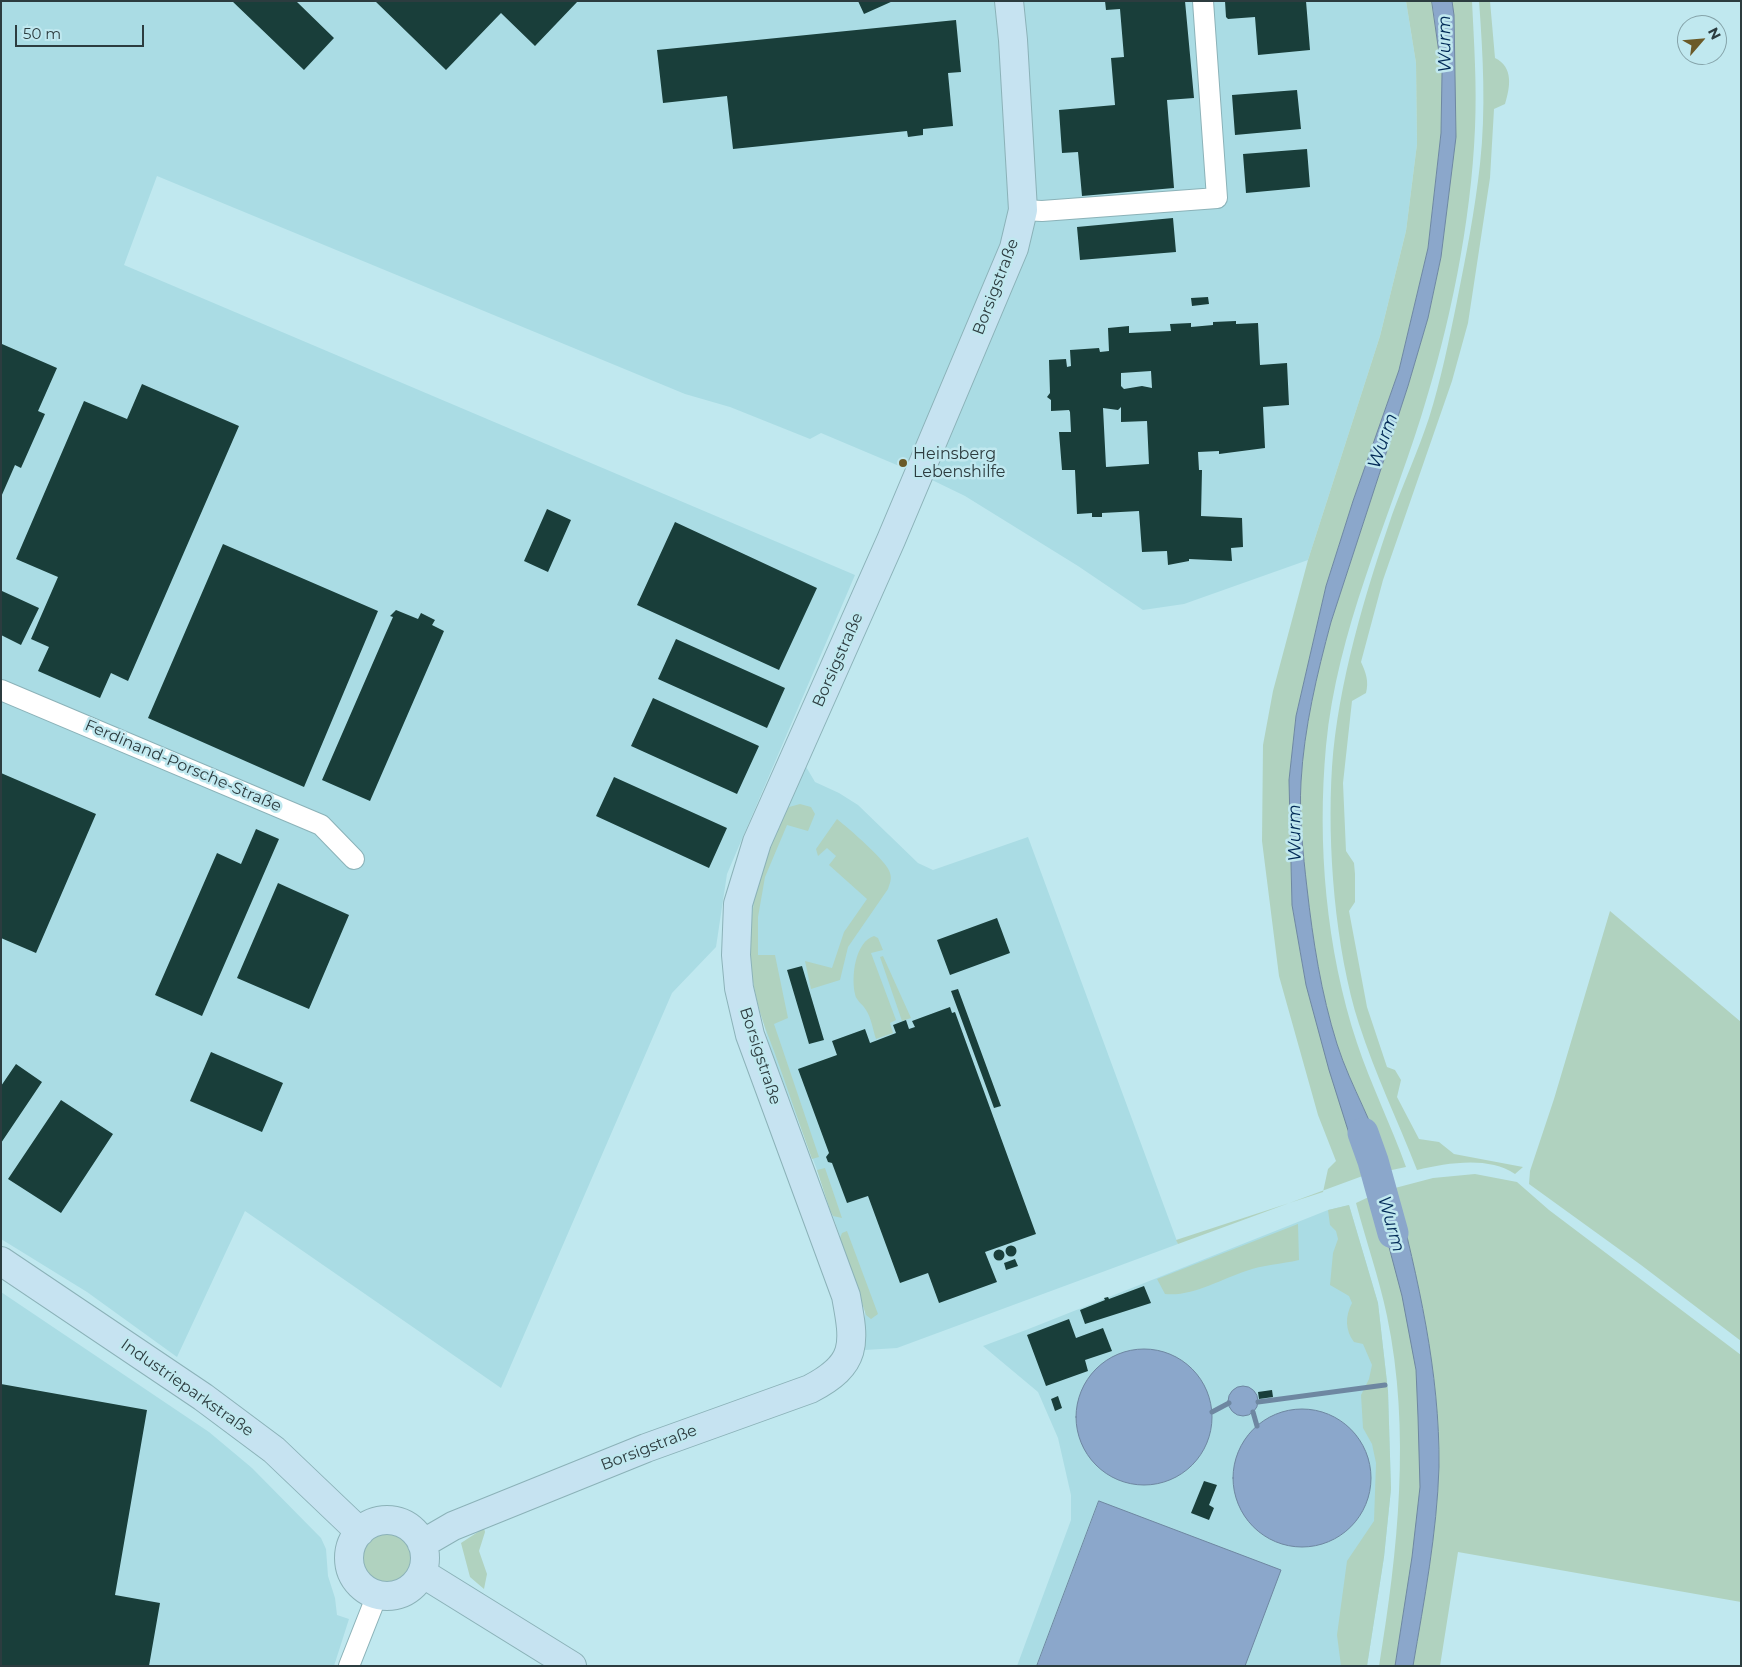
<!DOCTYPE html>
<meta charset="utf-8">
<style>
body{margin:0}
#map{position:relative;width:1742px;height:1667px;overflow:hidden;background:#c0e8ef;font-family:Montserrat,sans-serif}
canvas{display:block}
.frame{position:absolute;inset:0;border:2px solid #2c3c3f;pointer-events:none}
.north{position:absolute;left:1677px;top:15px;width:50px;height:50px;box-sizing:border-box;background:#c0e8ef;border:1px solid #85a3a9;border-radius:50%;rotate:63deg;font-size:14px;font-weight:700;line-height:20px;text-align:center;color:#2c3c3f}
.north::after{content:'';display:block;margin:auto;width:18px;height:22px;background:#6b5a28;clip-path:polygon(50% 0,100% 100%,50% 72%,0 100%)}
.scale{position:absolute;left:15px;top:25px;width:129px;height:22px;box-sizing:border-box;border:2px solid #2c3c3f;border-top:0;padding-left:6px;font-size:15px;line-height:18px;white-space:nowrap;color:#2c3c3f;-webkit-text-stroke:4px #c0e8ef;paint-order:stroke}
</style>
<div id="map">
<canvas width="1742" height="1667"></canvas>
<div class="frame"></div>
<div class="north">N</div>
<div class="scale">50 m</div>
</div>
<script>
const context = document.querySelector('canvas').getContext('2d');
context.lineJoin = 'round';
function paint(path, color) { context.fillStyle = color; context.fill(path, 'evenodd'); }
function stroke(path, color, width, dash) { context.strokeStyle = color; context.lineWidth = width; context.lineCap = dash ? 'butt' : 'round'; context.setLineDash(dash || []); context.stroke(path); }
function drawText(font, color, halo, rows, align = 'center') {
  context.font = font + ' Montserrat,sans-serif'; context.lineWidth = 5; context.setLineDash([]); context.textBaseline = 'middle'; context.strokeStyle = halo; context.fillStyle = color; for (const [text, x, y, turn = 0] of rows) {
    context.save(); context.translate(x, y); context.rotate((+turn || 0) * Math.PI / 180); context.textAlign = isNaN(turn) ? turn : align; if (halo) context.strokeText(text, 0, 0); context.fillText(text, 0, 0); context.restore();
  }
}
paint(new Path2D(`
 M 1,1 L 1406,1 L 1416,63 L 1417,144 L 1406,231 L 1380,336 L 1308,560 L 1184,604 L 1143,610 L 1078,566 L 965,496 L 930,479 L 821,433 L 810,439 L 730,407 L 685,394 L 157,176 L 124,265 L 855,575 L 727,874 L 716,947 L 672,993 L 501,1388 L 245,1211 L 177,1357 L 87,1292 L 1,1239 Z
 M 805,765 L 815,782 L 839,793 L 858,805 L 918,863 L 933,870 L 1028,837 L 1178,1244 L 897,1348 L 865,1350 L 865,1309 L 817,1170 L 769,1045 L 748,959 L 750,911 L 755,879 Z
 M 1349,1205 L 1378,1303 L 1388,1391 L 1391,1489 L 1384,1557 L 1367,1666 L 1017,1666 L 1071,1520 L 1071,1495 L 1058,1438 L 1038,1392 L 983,1346 L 1026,1330 L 1328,1210 Z
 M 1,1292 L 209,1432 L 252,1468 L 321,1538 L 326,1549 L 328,1576 L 335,1598 L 337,1615 L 349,1619 L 334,1666 L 1,1666 Z`), '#aadce4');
paint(new Path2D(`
 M 1406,1 L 1432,1 L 1442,74 L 1441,133 L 1428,248 L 1399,370 L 1353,501 L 1326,586 L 1296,716 L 1289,780 L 1292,905 L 1306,985 L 1358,1162 L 1368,1174 L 1178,1244 L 1176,1240 L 1323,1192 L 1328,1169 L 1336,1161 L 1318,1115 L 1279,976 L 1262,841 L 1263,745 L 1273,691 L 1308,560 L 1380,336 L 1406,231 L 1417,144 L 1416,63 Z
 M 1452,1 L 1472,1 C 1474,43 1477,85 1475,128 C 1471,223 1450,326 1421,417 C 1387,525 1337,631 1326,746 C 1317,844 1326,949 1357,1043 C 1371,1085 1391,1125 1406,1167 L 1387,1171 C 1376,1126 1351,1088 1337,1044 C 1321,993 1313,941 1307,888 C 1303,853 1299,817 1301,782 C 1304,728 1317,674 1331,622 L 1408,386 L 1428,318 L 1441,257 L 1456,137 Z
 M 1479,1 L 1490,1 L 1495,58 C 1514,67 1510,88 1505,104 L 1494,109 L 1490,178 L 1468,323 L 1452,381 L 1383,580 L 1361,662 C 1366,673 1369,681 1366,693 L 1352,701 L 1343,783 L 1346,851 L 1354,863 L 1355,874 L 1355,902 L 1349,911 L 1367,1007 L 1387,1067 L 1395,1070 L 1401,1080 L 1397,1097 L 1419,1139 L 1439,1142 L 1454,1154 L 1523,1167 L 1515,1174 C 1488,1156 1448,1163 1417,1170 C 1398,1121 1375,1074 1359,1024 C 1335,948 1327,846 1332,767 C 1338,683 1365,594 1392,515 C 1404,482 1418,451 1429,418 C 1441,380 1449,340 1457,301 C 1466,256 1475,210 1480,164 C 1486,110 1483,55 1479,1 Z
 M 800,804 L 811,807 L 815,814 L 808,831 L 787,825 L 765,877 L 758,917 L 758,955 L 775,955 L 788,1018 L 774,1024 L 819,1157 L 812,1159 C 799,1123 787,1087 774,1051 C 768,1035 761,1018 757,1001 C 742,943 754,855 789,807 Z
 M 837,819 C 848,828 887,861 890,873 C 892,879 890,883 888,889 L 848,947 L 840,980 L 811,989 L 805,961 L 832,968 L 844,932 L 867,899 L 829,865 L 836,856 L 827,848 L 818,856 L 816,849 Z
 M 1610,911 L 1741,1022 L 1741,1341 L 1641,1265 L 1529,1184 L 1530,1171 L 1554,1099 Z
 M 874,936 L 878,938 L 883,950 L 871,953 L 896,1020 L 890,1023 L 893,1033 L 876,1039 C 873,1030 871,1017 866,1010 C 863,1004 856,1001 855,994 C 851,977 855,942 874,936 Z
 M 883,956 L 911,1018 L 902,1021 L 880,957 Z
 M 825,1168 L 842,1218 L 833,1216 L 830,1210 L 817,1170 Z
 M 1475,1174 L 1517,1182 L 1549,1210 L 1741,1355 L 1741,1602 L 1458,1552 L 1440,1666 L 1413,1666 C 1424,1601 1437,1533 1439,1467 C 1440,1372 1418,1279 1395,1188 L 1433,1178 Z
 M 1375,1194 C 1390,1252 1410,1311 1416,1371 C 1420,1407 1422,1454 1420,1489 C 1415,1548 1404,1607 1395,1666 L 1379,1666 C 1398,1551 1411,1431 1387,1316 C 1379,1278 1366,1241 1356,1203 Z
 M 1349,1205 L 1378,1303 L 1388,1391 L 1391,1489 L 1384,1557 L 1367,1666 L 1341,1666 L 1337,1635 L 1347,1561 L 1374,1521 L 1376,1463 L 1372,1444 L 1363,1428 L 1361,1395 L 1369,1379 L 1372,1365 L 1363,1344 L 1354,1342 C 1345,1330 1345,1316 1352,1303 L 1349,1296 L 1330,1285 L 1333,1253 L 1338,1239 L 1336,1231 L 1330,1225 L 1328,1210 Z
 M 1298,1224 L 1299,1260 C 1282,1264 1262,1265 1246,1271 C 1221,1279 1192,1297 1165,1294 L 1157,1279 Z
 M 847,1231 L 878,1314 L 871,1319 L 866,1315 L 840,1238 L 842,1233 Z
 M 484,1528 L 485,1532 L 479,1551 L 487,1574 L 484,1589 L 470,1577 L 461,1543 Z
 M359 1558a28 28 0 1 1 56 0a28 28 0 1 1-56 0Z`), '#b0d2bf');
const water = new Path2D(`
 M 1432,1 L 1452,1 L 1454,15 L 1456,137 L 1441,257 L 1428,318 L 1408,386 L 1331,622 C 1317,674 1304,728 1301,782 C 1299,817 1303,853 1307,888 C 1313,941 1321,993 1337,1044 C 1351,1088 1376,1126 1387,1171 L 1368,1174 L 1358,1162 L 1329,1070 L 1306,985 L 1292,905 L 1289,780 L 1296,716 L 1326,586 L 1353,501 L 1399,370 L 1428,248 L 1441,133 L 1442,74 Z
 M 1395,1188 C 1418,1279 1440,1372 1439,1467 C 1437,1533 1424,1601 1413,1666 L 1395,1666 L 1412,1557 L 1420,1487 L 1418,1417 L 1416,1370 L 1402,1296 L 1375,1194 Z
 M1076 1417a68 68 0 1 1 136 0a68 68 0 1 1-136 0Z
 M1228 1401a15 15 0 1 1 30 0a15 15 0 1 1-30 0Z
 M1233 1478a69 69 0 1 1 138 0a69 69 0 1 1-138 0Z
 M 1099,1501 L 1281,1570 L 1245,1666 L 1037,1666 Z`);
paint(water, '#8ba7cb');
stroke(water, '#6e87a1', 1);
stroke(new Path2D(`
 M 1258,1402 L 1385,1385
 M 1212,1412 L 1229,1403
 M 1253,1412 L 1257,1426`), '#6e87a1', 5);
stroke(new Path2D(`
 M 1363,1133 L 1373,1161 L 1393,1233`), '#8ba7cb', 31);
paint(new Path2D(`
 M 232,1 L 296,1 L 334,38 L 304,70 Z
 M 375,1 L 578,1 L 535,46 L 501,13 L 446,70 Z
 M 858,1 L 893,1 L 864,14 Z
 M 1105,1 L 1185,1 L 1194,98 L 1167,100 L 1174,188 L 1082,196 L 1078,152 L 1062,153 L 1059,110 L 1115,105 L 1111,58 L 1124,57 L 1120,9 L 1106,10 Z
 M 1225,1 L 1306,1 L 1310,50 L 1258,55 L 1255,17 L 1228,19 L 1226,17 Z
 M 956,20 L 961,72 L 948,73 L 953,126 L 923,129 L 923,135 L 908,137 L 907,131 L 733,149 L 727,96 L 663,103 L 657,50 Z
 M 1297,90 L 1301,129 L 1235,135 L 1232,95 Z
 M 1307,149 L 1310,187 L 1246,193 L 1243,154 Z
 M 1173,218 L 1176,252 L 1080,260 L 1077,227 Z
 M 1208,297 L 1209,304 L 1192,306 L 1191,298 Z
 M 1236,321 L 1236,324 L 1258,323 L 1260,365 L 1287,363 L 1289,405 L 1263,407 L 1265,448 L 1219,454 L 1219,451 L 1198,452 L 1199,470 L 1202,470 L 1201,516 L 1242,518 L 1243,547 L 1231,548 L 1232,561 L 1189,559 L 1189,561 L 1168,565 L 1167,551 L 1142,552 L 1139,511 L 1102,513 L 1102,517 L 1092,517 L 1092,513 L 1077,514 L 1075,470 L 1062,470 L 1059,432 L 1071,432 L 1070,412 L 1069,410 L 1051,411 L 1051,400 L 1047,397 L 1050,393 L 1049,360 L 1066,359 L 1067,367 L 1071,366 L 1070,350 L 1099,348 L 1100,352 L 1109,351 L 1108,328 L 1129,326 L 1129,333 L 1171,331 L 1170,324 L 1191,323 L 1191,327 L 1213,325 L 1213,322 ZM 1151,371 L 1152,388 L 1142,386 L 1124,389 L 1121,386 L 1121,373 ZM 1121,407 L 1121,422 L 1147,421 L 1149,464 L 1106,467 L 1103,408 L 1118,410 Z
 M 2,344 L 57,368 L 38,411 L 45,414 L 21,468 L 15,465 L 1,497 Z
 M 142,384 L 239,426 L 128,681 L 111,673 L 100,698 L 38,671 L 49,647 L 31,639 L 58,577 L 16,559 L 84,401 L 127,419 Z
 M 547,509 L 571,520 L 548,572 L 524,561 Z
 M 675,522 L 817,588 L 779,670 L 637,605 Z
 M 223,544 L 378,611 L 304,787 L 148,718 Z
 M 2,591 L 39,608 L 21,645 L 1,635 Z
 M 396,610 L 418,619 L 421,613 L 435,620 L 432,625 L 444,631 L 370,801 L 322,780 L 385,635 L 393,617 L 390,616 Z
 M 676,639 L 785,688 L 767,728 L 658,679 Z
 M 653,698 L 759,746 L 737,794 L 631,746 Z
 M 1,773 L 96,814 L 36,953 L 1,938 Z
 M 614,777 L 727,828 L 709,868 L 596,816 Z
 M 256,829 L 279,839 L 202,1016 L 155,995 L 217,853 L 241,864 Z
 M 278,883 L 349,915 L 309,1009 L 237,978 Z
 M 997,918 L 1010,953 L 950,975 L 937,940 Z
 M 802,966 L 824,1040 L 809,1044 L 787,970 Z
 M 958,989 L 1001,1106 L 994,1108 L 951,991 Z
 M 950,1007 L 952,1013 L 955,1012 L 1036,1234 L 985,1252 L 997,1282 L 939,1303 L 928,1273 L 900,1283 L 868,1196 L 847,1203 L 832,1163 L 828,1162 L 826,1157 L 829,1153 L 798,1069 L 837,1055 L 832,1041 L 865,1029 L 870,1043 L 896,1033 L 893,1025 L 906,1020 L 909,1029 L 915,1027 L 912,1021 Z
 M 211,1052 L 283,1083 L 262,1132 L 190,1101 Z
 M 16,1064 L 42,1082 L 1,1143 L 1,1086 Z
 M 61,1100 L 113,1134 L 61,1213 L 8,1179 Z
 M1005.5 1251a5.5 5.5 0 1 1 11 0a5.5 5.5 0 1 1-11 0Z
 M993.5 1255a5.5 5.5 0 1 1 11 0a5.5 5.5 0 1 1-11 0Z
 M 1015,1259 L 1018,1266 L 1006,1270 L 1004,1263 Z
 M 1144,1286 L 1151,1303 L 1085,1324 L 1080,1310 L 1105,1300 L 1104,1298 L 1108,1297 L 1109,1299 Z
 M 1069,1319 L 1076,1338 L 1103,1328 L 1112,1351 L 1085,1360 L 1088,1371 L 1046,1386 L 1027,1335 Z
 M 1,1384 L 147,1410 L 115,1595 L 160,1603 L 149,1666 L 1,1666 Z
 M 1272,1390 L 1273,1397 L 1259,1399 L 1258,1392 Z
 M 1058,1396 L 1062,1408 L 1055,1411 L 1051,1399 Z
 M 1204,1481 L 1217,1485 L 1209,1505 L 1214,1508 L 1209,1520 L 1191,1513 Z`), '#193e3a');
const street = new Path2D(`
 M 1023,210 L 1042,211 L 1217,198 L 1203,1
 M 1,690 L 321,825 L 354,859
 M 349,1666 L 377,1595`);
const secondary = new Path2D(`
 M 1,1261 L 203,1397 L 274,1450 L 360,1532
 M349 1558a38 38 0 1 1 76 0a38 38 0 1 1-76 0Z
 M 422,1544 L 453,1526 L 646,1448 L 810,1389 C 858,1364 855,1344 846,1296 L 750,1035 L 739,988 L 736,955 L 738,904 L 757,842 L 891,540 L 1014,248 L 1023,210 L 1013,40 L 1009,1
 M 422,1573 L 572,1666`);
stroke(street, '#8bb2b8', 22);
stroke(secondary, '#8bb2b8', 30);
stroke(street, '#fff', 20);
stroke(secondary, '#c6e3f1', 28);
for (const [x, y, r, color] of [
 [903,463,5,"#6b5a28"]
]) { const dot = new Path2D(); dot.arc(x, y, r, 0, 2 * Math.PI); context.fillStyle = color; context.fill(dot); stroke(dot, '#c0e8ef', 2); }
drawText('16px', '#2c3c3f', '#c0e8ef', [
 ["Borsigstraße",996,287,-69],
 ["Borsigstraße",838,660,-66],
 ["Ferdinand-Porsche-Straße",183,766,23],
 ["Borsigstraße",760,1056,72],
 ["Industrieparkstraße",187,1388,35],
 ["Borsigstraße",649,1448,-21]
]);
drawText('16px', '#2c3c3f', '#c0e8ef', [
 ["Heinsberg",913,454],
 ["Lebenshilfe",913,472]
], 'left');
drawText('italic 18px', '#022a57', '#c0e8ef', [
 ["Wurm",1445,44,-91],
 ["Wurm",1383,441,-71],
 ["Wurm",1295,833,-91],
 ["Wurm",1391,1224,74]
]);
</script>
